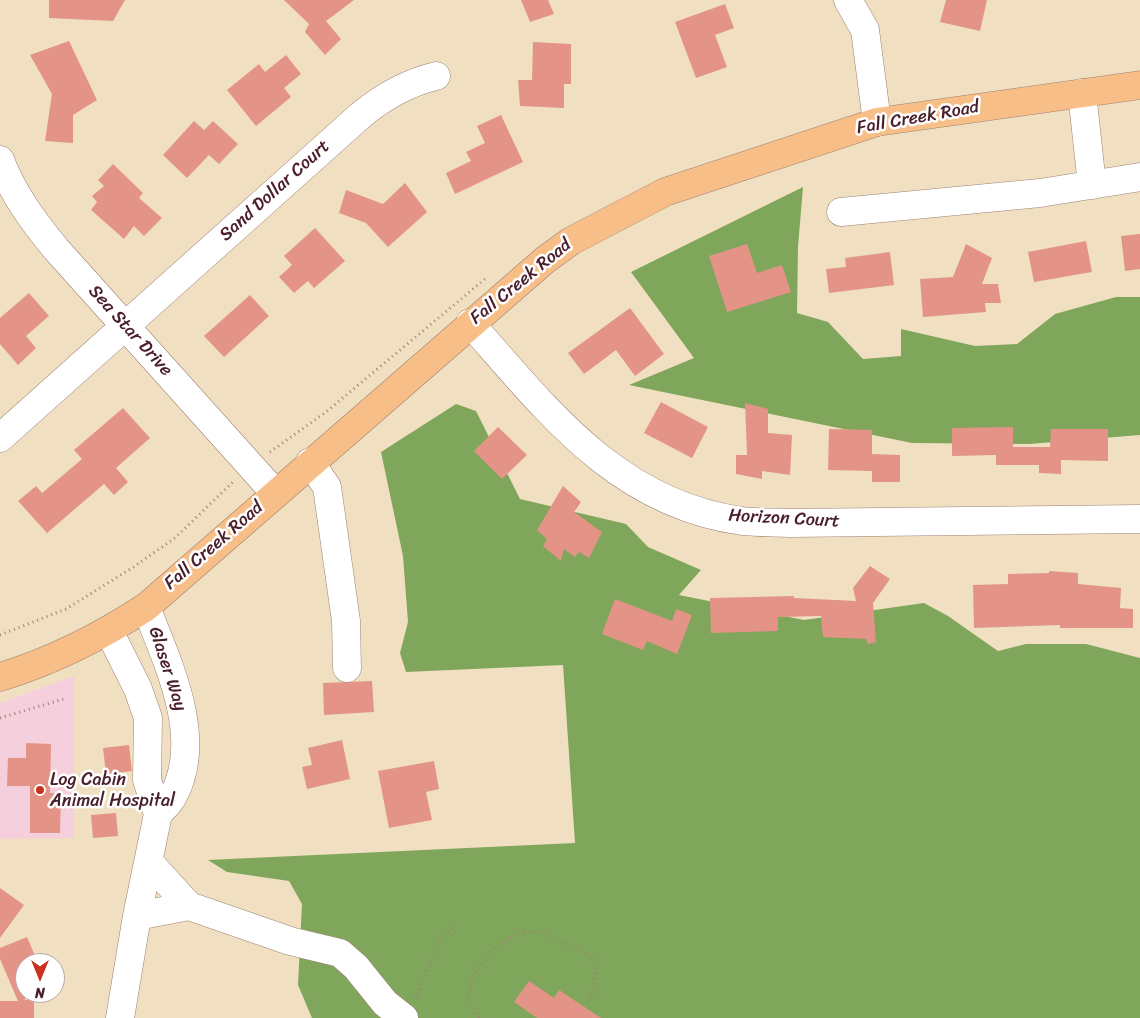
<!DOCTYPE html>
<style>
body{margin:0}
#map{position:relative;width:1140px;height:1018px;overflow:hidden;background:#f0e0c1;font-family:Sriracha,sans-serif}
canvas{display:block}
.north{position:absolute;left:15px;top:953px;width:50px;height:50px;box-sizing:border-box;background:#fff;border:1px solid #b7a5aa;border-radius:50%;rotate:180deg;font-size:14px;font-weight:700;line-height:20px;text-align:center;color:#4a1f2b}
.north::after{content:'';display:block;margin:auto;width:18px;height:22px;background:#c8321e;clip-path:polygon(50% 0,100% 100%,50% 72%,0 100%)}
</style>
<div id="map">
<canvas width="1140" height="1018"></canvas>
<div class="north">N</div>
</div>
<script>
const context = document.querySelector('canvas').getContext('2d');
context.lineJoin = 'round';
function paint(path, color) { context.fillStyle = color; context.fill(path, 'evenodd'); }
function stroke(path, color, width, dash) { context.strokeStyle = color; context.lineWidth = width; context.lineCap = dash ? 'butt' : 'round'; context.setLineDash(dash || []); context.stroke(path); }
function drawText(font, color, halo, rows, align = 'center') {
  context.font = font + ' Sriracha,sans-serif'; context.lineWidth = 5; context.setLineDash([]); context.textBaseline = 'middle'; context.strokeStyle = halo; context.fillStyle = color; for (const [text, x, y, turn = 0] of rows) {
    context.save(); context.translate(x, y); context.rotate((+turn || 0) * Math.PI / 180); context.textAlign = isNaN(turn) ? turn : align; if (halo) context.strokeText(text, 0, 0); context.fillText(text, 0, 0); context.restore();
  }
}
paint(new Path2D(`
 M 74,676 L 74,838 L 0,839 L 0,703 Z`), '#f5cfdb');
paint(new Path2D(`
 M 803,187 L 798,247 L 797,313 L 828,322 L 863,359 L 901,356 L 901,329 L 975,346 L 1017,344 L 1055,314 L 1116,297 L 1140,297 L 1140,435 L 1029,444 L 912,443 L 629,385 L 694,358 L 631,272 Z
 M 456,404 L 476,411 L 520,499 L 626,524 L 648,547 L 701,570 L 679,595 L 804,620 L 924,603 L 948,616 L 998,651 L 1026,644 L 1086,644 L 1140,658 L 1140,1018 L 312,1018 L 298,985 L 302,904 L 289,881 L 227,872 L 208,860 L 575,843 L 563,665 L 406,672 L 400,653 L 408,622 L 403,556 L 381,452 Z`), '#80a65c');
paint(new Path2D(`
 M 49,0 L 125,0 L 113,21 L 49,18 Z
 M 284,0 L 354,0 L 326,21 L 341,39 L 325,55 L 305,32 L 309,24 Z
 M 521,0 L 548,0 L 554,14 L 530,22 Z
 M 946,0 L 987,0 L 980,31 L 940,22 Z
 M 725,4 L 734,28 L 715,35 L 727,67 L 696,78 L 675,22 Z
 M 69,41 L 97,100 L 73,115 L 73,143 L 45,141 L 52,94 L 30,55 Z
 M 533,42 L 571,44 L 571,84 L 564,84 L 564,108 L 520,106 L 518,80 L 532,80 Z
 M 286,55 L 301,74 L 284,88 L 291,97 L 256,126 L 227,90 L 259,64 L 265,72 Z
 M 501,115 L 523,162 L 455,194 L 446,173 L 471,161 L 466,152 L 485,143 L 477,126 Z
 M 194,121 L 204,130 L 213,121 L 238,144 L 219,164 L 209,155 L 187,178 L 163,155 Z
 M 113,164 L 143,193 L 139,198 L 162,218 L 144,236 L 134,226 L 124,239 L 91,210 L 97,202 L 92,196 L 104,186 L 98,180 Z
 M 405,183 L 427,212 L 388,247 L 366,223 L 339,213 L 346,190 L 383,204 Z
 M 315,228 L 345,261 L 314,288 L 308,281 L 294,293 L 279,277 L 292,265 L 284,256 Z
 M 1140,234 L 1140,269 L 1125,271 L 1121,236 Z
 M 1086,241 L 1092,272 L 1034,282 L 1028,252 Z
 M 747,244 L 757,273 L 782,265 L 791,292 L 727,312 L 709,256 Z
 M 966,244 L 992,258 L 982,284 L 998,284 L 1001,303 L 985,303 L 986,312 L 923,317 L 920,279 L 953,277 Z
 M 890,252 L 894,285 L 829,293 L 826,269 L 846,267 L 845,258 Z
 M 29,293 L 49,316 L 26,336 L 36,348 L 18,365 L 0,344 L 0,318 Z
 M 250,295 L 269,316 L 224,357 L 204,336 Z
 M 630,308 L 664,354 L 635,376 L 616,350 L 584,374 L 568,353 Z
 M 661,402 L 708,427 L 692,458 L 644,433 Z
 M 745,403 L 768,409 L 768,433 L 792,435 L 790,475 L 762,471 L 762,479 L 736,474 L 736,455 L 747,455 Z
 M 123,408 L 150,438 L 116,468 L 128,482 L 114,495 L 104,484 L 47,533 L 18,501 L 36,486 L 42,493 L 82,459 L 74,450 Z
 M 498,427 L 527,455 L 502,479 L 474,451 Z
 M 1013,427 L 1013,447 L 1050,447 L 1051,429 L 1108,429 L 1108,461 L 1061,460 L 1061,474 L 1039,473 L 1039,465 L 996,465 L 996,455 L 952,456 L 952,428 Z
 M 829,429 L 872,430 L 872,454 L 900,455 L 900,482 L 872,482 L 872,471 L 828,470 Z
 M 563,486 L 581,502 L 574,512 L 602,532 L 589,558 L 579,552 L 575,557 L 564,549 L 561,561 L 543,546 L 547,539 L 537,530 Z
 M 870,566 L 890,579 L 873,603 L 876,642 L 868,644 L 866,639 L 823,637 L 821,616 L 778,617 L 778,631 L 711,633 L 710,598 L 794,596 L 794,598 L 856,601 L 853,588 Z
 M 1049,571 L 1078,573 L 1078,584 L 1121,588 L 1120,608 L 1133,609 L 1133,628 L 1060,628 L 1060,625 L 974,628 L 973,585 L 1008,584 L 1008,574 L 1049,573 Z
 M 615,599 L 672,621 L 676,609 L 692,615 L 677,654 L 647,641 L 643,650 L 602,634 Z
 M 372,681 L 374,712 L 324,715 L 323,683 Z
 M 342,740 L 350,779 L 307,789 L 302,767 L 312,765 L 308,748 Z
 M 26,743 L 51,744 L 50,793 L 61,793 L 60,833 L 30,833 L 30,786 L 7,786 L 8,758 L 26,758 Z
 M 129,745 L 132,771 L 106,774 L 103,748 Z
 M 434,761 L 439,789 L 426,792 L 432,820 L 389,828 L 378,771 Z
 M 116,813 L 118,836 L 93,838 L 91,815 Z
 M 0,888 L 24,905 L 0,938 Z
 M 27,937 L 38,963 L 25,963 L 25,1000 L 34,1000 L 34,1018 L 0,1018 L 0,1001 L 18,1001 L 0,959 L 0,948 Z
 M 529,981 L 554,998 L 559,990 L 601,1018 L 537,1018 L 514,1002 Z`), '#e39487');
const minor = new Path2D(`
 M 848,0 L 865,30 L 877,122
 M 1082,93 L 1092,185
 M 0,160 C 13,194 33,221 56,249 L 275,493
 M 841,212 L 1040,193 L 1140,177
 M 470,323 C 547,410 617,504 742,521 C 758,523 775,522 791,523 L 1140,519
 M 0,438 L 361,115 C 384,96 407,83 436,76
 M 310,462 L 327,487 L 346,621 L 347,668
 M 146,607 C 167,662 205,738 173,796 C 170,803 163,808 158,814
 M 109,631 L 138,689 L 148,718 L 147,780 L 158,814 L 137,916 L 120,1018
 M 149,862 L 189,906
 M 137,916 L 189,906 L 290,941 L 340,953 L 356,967 L 385,1003 L 404,1018`);
const major = new Path2D(`
 M 0,677 C 53,661 100,637 146,607 L 545,260 L 571,241 L 665,192 L 877,122 L 1140,85`);
stroke(minor, '#9d8076', 29);
stroke(major, '#9d8076', 29);
stroke(new Path2D(`
 M 270,452 L 326,412 L 485,279
 M 0,635 L 66,609 L 132,568 L 175,538 L 234,481
 M 0,718 L 67,698
 M 416,999 L 438,942 L 458,923
 M 479,1018 L 468,999 L 472,978 L 493,948 L 521,932 L 541,933 L 589,955 L 596,967 L 593,991 L 587,1001`), '#9d8076', 3, [1, 4]);
stroke(minor, '#fff', 28);
stroke(major, '#f7be87', 28);
for (const [x, y, r, color] of [
 [40,790,5,"#c8321e"]
]) { const dot = new Path2D(); dot.arc(x, y, r, 0, 2 * Math.PI); context.fillStyle = color; context.fill(dot); stroke(dot, '#fff', 2); }
drawText('18px', '#4a1f2b', '#fff', [
 ["Fall Creek Road",918,118,-10],
 ["Sand Dollar Court",275,191,-42],
 ["Fall Creek Road",521,282,-39],
 ["Sea Star Drive",130,331,48],
 ["Horizon Court",784,519,3],
 ["Fall Creek Road",214,546,-41],
 ["Glaser Way",167,669,72]
]);
drawText('18px', '#4a1f2b', '#fff', [
 ["Log Cabin",50,780],
 ["Animal Hospital",50,801]
], 'left');
</script>
